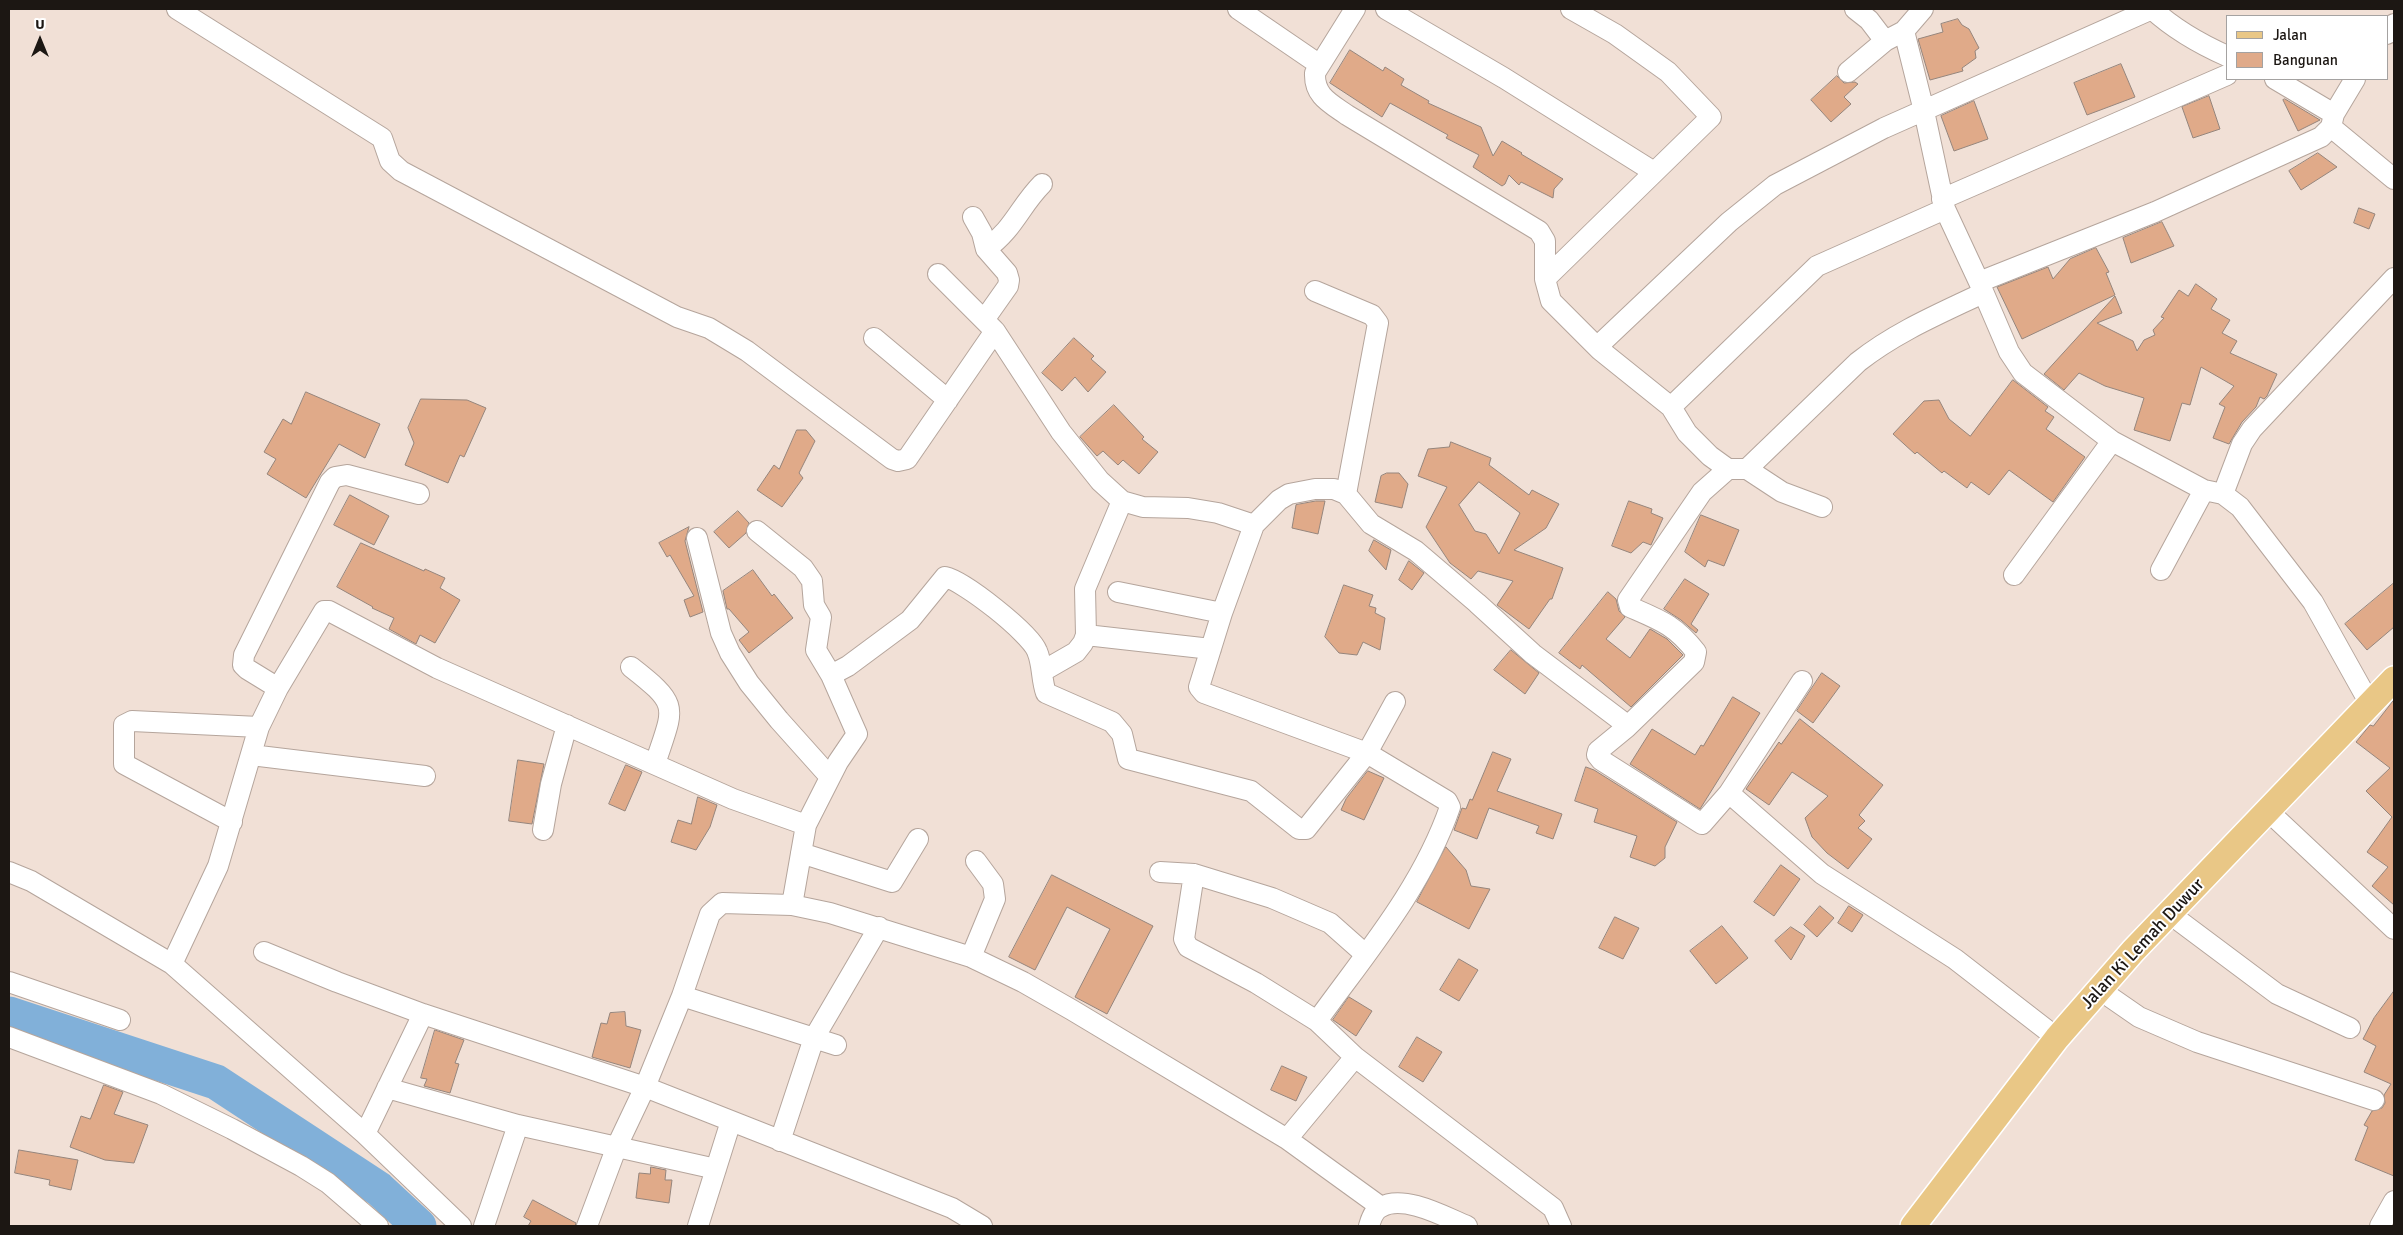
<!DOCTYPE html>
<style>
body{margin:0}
#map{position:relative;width:2403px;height:1235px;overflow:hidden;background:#f1e0d6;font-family:Signika,sans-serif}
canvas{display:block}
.frame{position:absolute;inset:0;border:10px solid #1c1713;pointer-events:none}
.legend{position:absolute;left:2226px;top:15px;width:162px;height:65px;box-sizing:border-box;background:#fff;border:1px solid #a4a2a1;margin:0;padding:6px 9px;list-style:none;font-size:15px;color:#1c1713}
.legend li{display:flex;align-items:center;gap:10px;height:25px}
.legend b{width:25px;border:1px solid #a4a2a1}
.north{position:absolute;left:15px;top:15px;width:50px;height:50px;-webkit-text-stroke:4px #fff;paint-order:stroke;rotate:0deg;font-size:14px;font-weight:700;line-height:20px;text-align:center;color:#1c1713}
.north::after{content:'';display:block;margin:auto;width:18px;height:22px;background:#1c1713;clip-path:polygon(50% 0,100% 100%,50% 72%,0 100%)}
</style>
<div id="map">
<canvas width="2403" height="1235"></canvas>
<div class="frame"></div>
<ul class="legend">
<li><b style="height:6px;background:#e9c786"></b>Jalan</li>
<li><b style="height:14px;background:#e0aa89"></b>Bangunan</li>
</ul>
<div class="north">U</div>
</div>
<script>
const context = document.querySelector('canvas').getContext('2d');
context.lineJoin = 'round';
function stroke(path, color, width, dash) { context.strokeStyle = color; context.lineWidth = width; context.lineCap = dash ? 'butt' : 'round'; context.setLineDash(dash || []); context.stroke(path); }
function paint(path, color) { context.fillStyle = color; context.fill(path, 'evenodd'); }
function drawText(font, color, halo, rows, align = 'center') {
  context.font = font + ' Signika,sans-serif'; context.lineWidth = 4; context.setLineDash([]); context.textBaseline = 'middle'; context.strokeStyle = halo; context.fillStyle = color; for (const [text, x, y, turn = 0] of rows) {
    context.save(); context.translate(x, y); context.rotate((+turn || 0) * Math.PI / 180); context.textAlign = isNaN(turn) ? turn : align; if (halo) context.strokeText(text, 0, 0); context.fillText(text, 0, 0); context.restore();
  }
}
stroke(new Path2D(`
 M 9,1014 L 216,1082 L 379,1189 L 419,1226`), '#81b0d9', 35);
const building = new Path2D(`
 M 1958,19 L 1962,25 L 1969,29 L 1979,48 L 1975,51 L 1976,58 L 1962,68 L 1963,71 L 1930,80 L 1918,39 L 1943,32 L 1941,24 Z
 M 1350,50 L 1383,71 L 1385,67 L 1404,79 L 1401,85 L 1429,101 L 1428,103 L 1481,127 L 1493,156 L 1502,141 L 1522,153 L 1521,154 L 1563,179 L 1554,189 L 1553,198 L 1521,182 L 1519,185 L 1509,175 L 1505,184 L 1502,186 L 1473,167 L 1479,155 L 1446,138 L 1448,135 L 1390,103 L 1382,117 L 1330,83 Z
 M 2121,64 L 2135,97 L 2087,115 L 2074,83 Z
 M 1837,76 L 1844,83 L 1855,82 L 1858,84 L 1844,97 L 1851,104 L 1831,122 L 1811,100 Z
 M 2209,96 L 2220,129 L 2193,138 L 2182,107 Z
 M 2285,99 L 2320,120 L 2298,131 L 2283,100 Z
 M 1974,101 L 1988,139 L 1954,151 L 1941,116 Z
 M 2318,153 L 2337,167 L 2301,190 L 2289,171 Z
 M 2359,208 L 2375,214 L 2369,229 L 2354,223 Z
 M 2162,222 L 2174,246 L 2131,263 L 2123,238 Z
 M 2096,248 L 2109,272 L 2106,273 L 2115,295 L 2022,339 L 1997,287 L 2048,267 L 2053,279 L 2070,259 Z
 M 2196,284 L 2217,299 L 2211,309 L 2230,320 L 2222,333 L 2237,341 L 2230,353 L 2277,374 L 2267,396 L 2264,399 L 2260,397 L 2256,407 L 2242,422 L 2229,444 L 2213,438 L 2225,407 L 2219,404 L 2234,386 L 2201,367 L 2190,405 L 2182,403 L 2170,441 L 2134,430 L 2144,398 L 2105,386 L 2079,373 L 2064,390 L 2044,374 L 2115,296 L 2122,313 L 2097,323 L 2133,341 L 2137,351 L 2144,340 L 2155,335 L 2153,330 L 2164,318 L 2161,317 L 2179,290 L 2188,296 Z
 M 1074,338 L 1094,356 L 1091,359 L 1106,372 L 1088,392 L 1075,377 L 1062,391 L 1042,373 Z
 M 2013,380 L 2048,407 L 2045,411 L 2054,417 L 2046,429 L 2085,457 L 2053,502 L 2009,470 L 1989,495 L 1971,482 L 1967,488 L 1944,471 L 1942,473 L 1917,452 L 1915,454 L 1893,434 L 1924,401 L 1939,400 L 1949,419 L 1970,436 Z
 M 306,392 L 380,424 L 365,458 L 339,444 L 306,498 L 267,474 L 276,459 L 264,452 L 283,419 L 291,424 Z
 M 421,399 L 467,400 L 486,408 L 464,457 L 460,455 L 448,483 L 405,465 L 414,443 L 408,428 Z
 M 1114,405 L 1144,437 L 1142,439 L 1158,452 L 1139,474 L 1123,460 L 1118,465 L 1103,451 L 1097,456 L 1080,437 Z
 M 797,430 L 806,430 L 815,441 L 799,473 L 803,478 L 782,507 L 757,490 L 774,465 L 779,469 Z
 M 1451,442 L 1491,458 L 1489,465 L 1529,495 L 1532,490 L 1559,504 L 1546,528 L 1514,550 L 1563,568 L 1552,599 L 1550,599 L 1529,629 L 1497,605 L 1513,581 L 1478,571 L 1471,579 L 1450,563 L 1426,527 L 1447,487 L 1418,476 L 1428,449 L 1449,447 ZM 1479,482 L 1520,513 L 1499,554 L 1486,534 L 1475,531 L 1459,505 Z
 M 1387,473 L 1399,473 L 1408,484 L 1402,508 L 1375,502 L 1381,476 Z
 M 350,495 L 389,516 L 374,545 L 334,525 Z
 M 1316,501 L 1325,501 L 1318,534 L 1292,528 L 1296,505 Z
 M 1629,501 L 1652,509 L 1651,513 L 1663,518 L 1651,545 L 1643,542 L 1631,553 L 1612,546 Z
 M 738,511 L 749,523 L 746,533 L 729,548 L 714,532 Z
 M 1701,515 L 1739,530 L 1724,566 L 1708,560 L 1705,567 L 1685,552 Z
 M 689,527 L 685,541 L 703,612 L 690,617 L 684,600 L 694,596 L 670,555 L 667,557 L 659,543 Z
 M 1374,540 L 1391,550 L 1386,570 L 1369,551 Z
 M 361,543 L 424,571 L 425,569 L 445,578 L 440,588 L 460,600 L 435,643 L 420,635 L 416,644 L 389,629 L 394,618 L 372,608 L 373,607 L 337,587 Z
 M 1409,561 L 1424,573 L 1412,590 L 1399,580 Z
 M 753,570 L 772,596 L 774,594 L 793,618 L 749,653 L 739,640 L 749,632 L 729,609 L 727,609 L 723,591 Z
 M 1685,579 L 1709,594 L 1691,624 L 1698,630 L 1696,633 L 1681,620 L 1664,609 Z
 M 2394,583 L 2394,627 L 2367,650 L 2345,624 Z
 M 1344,585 L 1373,595 L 1369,606 L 1376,608 L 1375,613 L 1385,618 L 1380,650 L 1363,642 L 1357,655 L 1339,653 L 1325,637 Z
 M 1608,592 L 1616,599 L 1619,611 L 1625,617 L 1606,639 L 1630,658 L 1650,629 L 1667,639 L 1683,655 L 1631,707 L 1582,665 L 1580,669 L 1559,653 Z
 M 1511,650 L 1539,673 L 1525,694 L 1494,670 Z
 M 1822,673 L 1840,686 L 1813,723 L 1797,711 Z
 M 1733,697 L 1760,713 L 1700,809 L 1630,764 L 1652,729 L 1695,755 L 1701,745 L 1703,746 Z
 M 2394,700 L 2394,905 L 2372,886 L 2388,867 L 2367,852 L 2392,817 L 2366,791 L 2390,768 L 2356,742 L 2370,725 L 2373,726 Z
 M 1800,719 L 1883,785 L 1859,815 L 1865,821 L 1858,828 L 1872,839 L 1848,869 L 1827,853 L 1812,837 L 1805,818 L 1828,796 L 1792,772 L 1769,805 L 1746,789 L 1779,742 L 1781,744 Z
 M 1493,752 L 1511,759 L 1497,791 L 1562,814 L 1553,839 L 1536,833 L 1539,826 L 1489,808 L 1477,839 L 1454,830 L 1462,808 L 1466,809 L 1470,799 L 1472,800 Z
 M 518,760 L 544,764 L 532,824 L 509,821 Z
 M 626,765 L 642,772 L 625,811 L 609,804 Z
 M 1586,767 L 1594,770 L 1677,822 L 1665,847 L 1665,858 L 1655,866 L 1630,857 L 1637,836 L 1594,822 L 1598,809 L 1575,801 Z
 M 1368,771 L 1384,778 L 1364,820 L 1341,810 L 1346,799 Z
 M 698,797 L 717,805 L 710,827 L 696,850 L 671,842 L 678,820 L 691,824 Z
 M 1446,847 L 1466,870 L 1471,886 L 1490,889 L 1469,929 L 1417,902 Z
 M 1781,865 L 1800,879 L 1774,916 L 1754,902 Z
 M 1052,875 L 1153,926 L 1107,1014 L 1075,997 L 1110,929 L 1067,907 L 1035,970 L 1009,957 Z
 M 1820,906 L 1834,918 L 1817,937 L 1804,925 Z
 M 1849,906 L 1863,915 L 1852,932 L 1838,923 Z
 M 1615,917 L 1639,928 L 1623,959 L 1599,948 Z
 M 1722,926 L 1748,958 L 1716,984 L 1690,951 Z
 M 1791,927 L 1805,936 L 1791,960 L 1775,941 Z
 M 1459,959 L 1478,970 L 1459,1001 L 1440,990 Z
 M 2394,991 L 2394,1176 L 2355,1160 L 2368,1127 L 2364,1125 L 2372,1111 L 2382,1108 L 2385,1103 L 2384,1095 L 2391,1084 L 2364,1072 L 2376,1046 L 2363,1039 L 2374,1018 Z
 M 1349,997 L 1372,1011 L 1356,1036 L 1333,1020 Z
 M 625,1012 L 626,1026 L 641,1030 L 630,1068 L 592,1057 L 601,1023 L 607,1024 L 610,1013 Z
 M 435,1030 L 464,1040 L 455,1063 L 459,1064 L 450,1093 L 424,1086 L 427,1079 L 421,1078 Z
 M 1417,1037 L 1442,1052 L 1423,1082 L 1399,1067 Z
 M 1282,1066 L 1307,1077 L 1296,1101 L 1271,1090 Z
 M 104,1085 L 123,1092 L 114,1114 L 148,1125 L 134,1163 L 105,1160 L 70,1147 L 81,1116 L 90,1119 Z
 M 19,1150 L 78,1160 L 71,1190 L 49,1185 L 50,1180 L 15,1173 Z
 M 651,1167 L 666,1170 L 665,1180 L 672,1180 L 669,1203 L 636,1198 L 639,1173 L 650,1174 Z
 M 533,1200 L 576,1223 L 575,1226 L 528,1226 L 531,1221 L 524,1217 Z`);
paint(building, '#e0aa89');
stroke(building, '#95857c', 1);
const minor = new Path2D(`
 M 177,9 L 382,138 L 390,161 L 401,171 L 677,317 L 709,328 L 747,351 L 892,459 L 898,461 L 907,459 L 995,331 L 1061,432 L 1100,481 L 1122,501 L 1143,507 L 1188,508 L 1218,513 L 1254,525
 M 1238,9 L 1320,65
 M 1355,9 L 1315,73 C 1314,96 1330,103 1347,115 L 1539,231 L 1545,241 L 1545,279 L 1551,301 L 1600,350 L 1671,407 L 1687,433 L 1710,456 L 1728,469 L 1747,469 L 1858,362 C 1896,332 1939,314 1983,293
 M 1386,9 L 1504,78 L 1654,172
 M 1855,9 L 1869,20 L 1885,41
 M 2152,9 C 2174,29 2200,44 2227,56
 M 1904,31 L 1924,111 L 1945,209 L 1979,282
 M 2387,34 L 2394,24
 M 1848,72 L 1885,41 L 1904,31 L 1923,9
 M 2275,79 L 2334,114
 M 2355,79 L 2334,114 L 2331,127 L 2321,137 L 2155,212 L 1979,282 L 2009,352 L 2023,373 L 2112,441 L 2204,490 L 2223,494 L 2240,507 L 2313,602 L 2370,704
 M 2331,127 L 2394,179
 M 1942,199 L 2227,75
 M 973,217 L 982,233 L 986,249 L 1007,273 L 1009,280 L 1008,286 L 984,320
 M 986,249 C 1014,229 1020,206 1042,184
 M 938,274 L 994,330
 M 1545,279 L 1711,117 L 1668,72 L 1615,34 L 1571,9
 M 1315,291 L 1372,315 L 1378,323 L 1346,494
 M 874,338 L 948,400
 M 1598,346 L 1729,222 L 1775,185 L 1884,128 L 2152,9
 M 1671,407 L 1817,266 L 1945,209
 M 1728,469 L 1702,492 L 1628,600 L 1630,607 C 1660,620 1675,625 1696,652 L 1694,662 L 1626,728 L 1598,751 L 1597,755 L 1601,760 L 1702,824 L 1729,793 L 1802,681
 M 1747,469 L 1782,492 L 1822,507
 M 2223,494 L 2242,444 L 2252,429 L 2394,278
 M 757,531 L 803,568 L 812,581 L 814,605 L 821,617 L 816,650 L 831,675
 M 697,538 L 721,633 L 730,653 L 749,683 L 779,720 L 830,777
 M 2161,570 L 2204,490
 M 2014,575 L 2112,441
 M 1118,592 L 1222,613
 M 1086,635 L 1211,649
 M 631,667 C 681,706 674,706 655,764
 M 1043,671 L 1076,652 L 1083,643 L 1086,635 L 1085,589 L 1122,501
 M 278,688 L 247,669 L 243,665 L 244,655 L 330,482 L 335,477 L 347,475 L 419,494
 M 251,755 L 425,776
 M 1729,793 L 1822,874 L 1955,959 L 2057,1038
 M 2268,811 L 2394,929
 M 232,822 L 124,764 L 124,725 L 132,721 L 259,727
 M 543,830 L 551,784 L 567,725
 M 801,853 L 892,882 L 918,839
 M 9,872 L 31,881 L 172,964 L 365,1134 L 461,1226
 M 1160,872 L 1194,874 L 1272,898 L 1330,923 L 1365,954
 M 1194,874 L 1184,939 L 1188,947 L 1256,983 L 1317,1021 L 1355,1057 L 1553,1208 L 1561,1226
 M 792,905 L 806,825 L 838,762 L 857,734 L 831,675 L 848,666 L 910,620 L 945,577 C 964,581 1030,633 1037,651 C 1043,665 1041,679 1046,693 L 1112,722 L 1122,734 L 1128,759 L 1251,791 L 1299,829 L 1306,829 L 1367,753 L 1204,693 L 1199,687 L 1222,613 L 1254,525 L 1279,500 L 1289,494 L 1315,489 L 1334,489 L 1346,494 L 1371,524 L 1416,551 L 1477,603 L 1533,654 L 1627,725
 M 2170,914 L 2277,994 L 2350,1028
 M 264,952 L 337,982 L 423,1014 L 645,1087 L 952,1208 L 982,1226
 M 971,957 L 995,899 L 993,884 L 976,861
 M 172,964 L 218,866 L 259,727 L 278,688 L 324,611 L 329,611 L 437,668 L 733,799 L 806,825
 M 9,982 L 120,1020
 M 2100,990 L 2139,1017 L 2197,1042 L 2374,1100
 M 682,996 L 836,1045
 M 1317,1021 C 1366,953 1422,888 1450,807 L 1447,801 L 1367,753 L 1395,702
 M 9,1037 L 161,1094 L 232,1129 L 301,1166 L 328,1183 L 378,1226
 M 387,1088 L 518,1125 L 716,1169
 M 365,1134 L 423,1014
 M 1287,1139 L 1355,1057
 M 780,1141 L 814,1038 L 879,927
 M 484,1226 L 518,1125
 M 587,1226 L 617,1146 L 645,1087 L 682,996 L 710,914 L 722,903 L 792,905 L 830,913 L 971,957 L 1023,982 L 1072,1010 L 1287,1139 L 1381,1207
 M 698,1226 L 731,1121
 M 1369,1226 C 1371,1219 1374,1210 1381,1207 C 1404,1194 1445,1217 1467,1226
 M 2380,1226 L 2394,1201`);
const major = new Path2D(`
 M 1913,1226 L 2057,1038 L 2133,951 L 2394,679`);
stroke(minor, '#b5a59c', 22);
stroke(major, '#fff', 28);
stroke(minor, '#fff', 20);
stroke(major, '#e9c786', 25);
drawText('18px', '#1c1713', '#fff', [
 ["Jalan Ki Lemah Duwur",2143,944,-47]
]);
</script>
